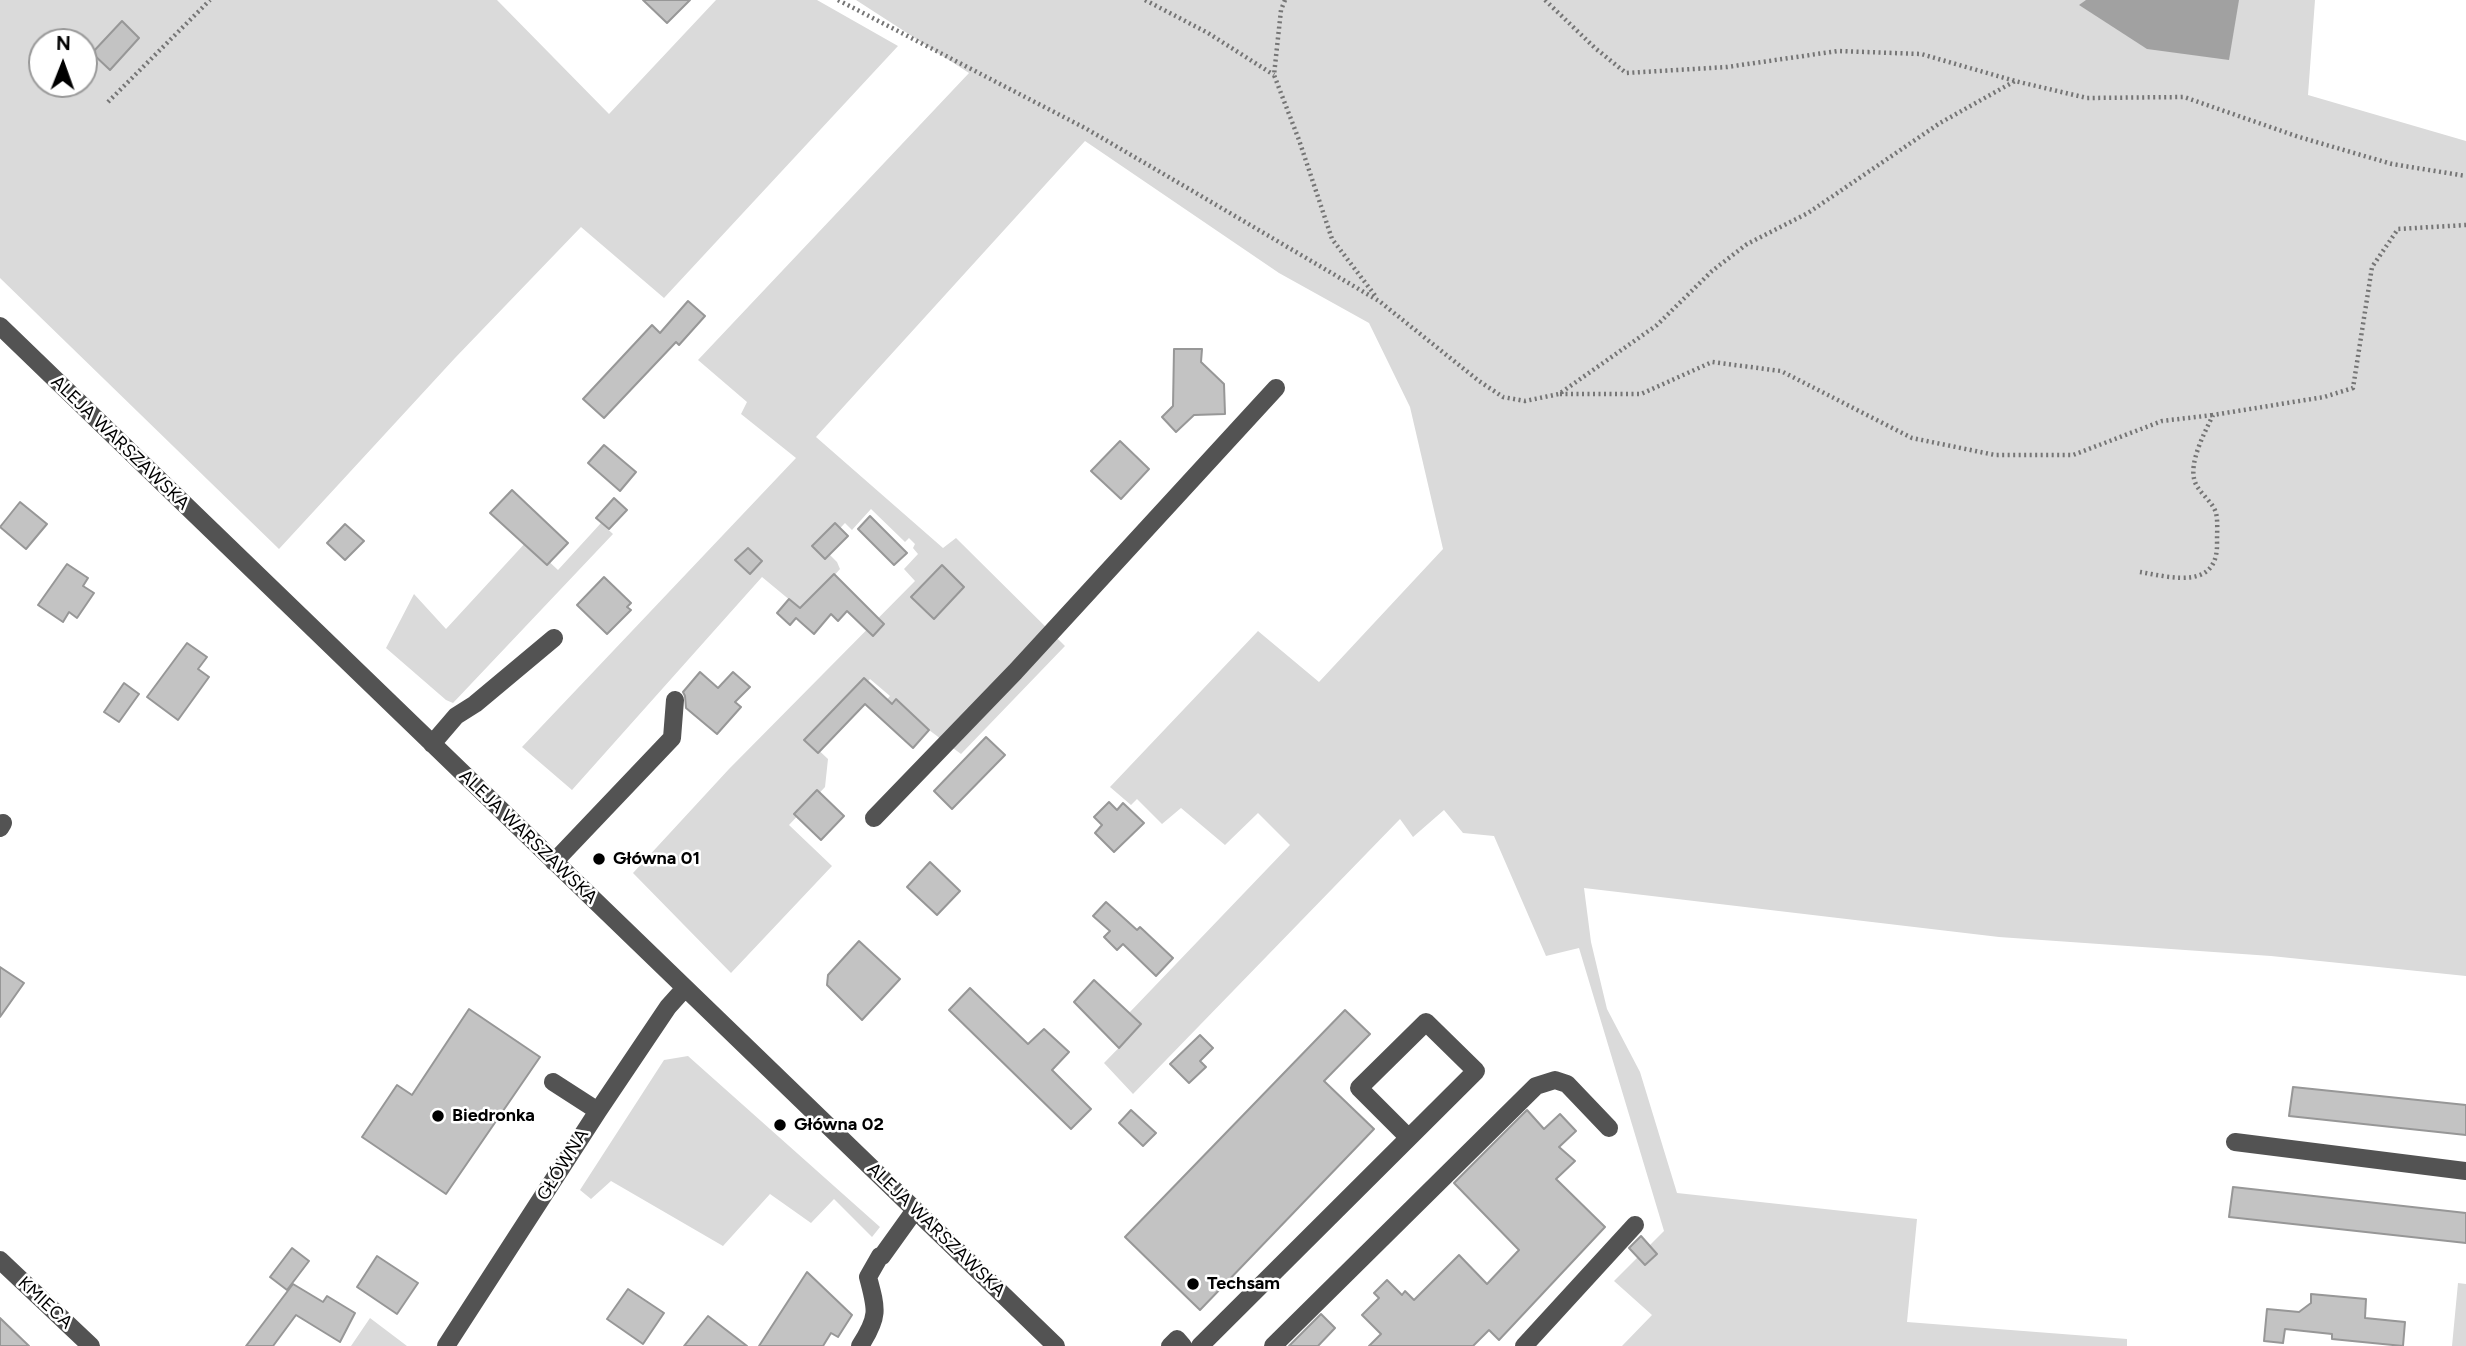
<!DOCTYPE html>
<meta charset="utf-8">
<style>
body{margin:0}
#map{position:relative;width:2466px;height:1346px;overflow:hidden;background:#fff;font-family:Figtree,sans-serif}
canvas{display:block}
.north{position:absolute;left:28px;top:28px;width:70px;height:70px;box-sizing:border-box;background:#fff;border:2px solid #999;border-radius:50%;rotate:1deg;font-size:19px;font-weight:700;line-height:28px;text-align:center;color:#000}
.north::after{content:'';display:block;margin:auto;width:24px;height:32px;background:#000;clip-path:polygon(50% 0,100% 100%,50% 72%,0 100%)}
</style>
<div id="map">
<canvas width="2466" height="1346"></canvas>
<div class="north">N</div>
</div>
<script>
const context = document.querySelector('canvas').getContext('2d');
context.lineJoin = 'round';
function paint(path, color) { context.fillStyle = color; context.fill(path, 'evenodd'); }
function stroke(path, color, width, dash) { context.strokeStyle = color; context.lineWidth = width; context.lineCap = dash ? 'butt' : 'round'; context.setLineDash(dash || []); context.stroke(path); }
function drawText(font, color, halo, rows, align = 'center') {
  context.font = font + ' Figtree,sans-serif'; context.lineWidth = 5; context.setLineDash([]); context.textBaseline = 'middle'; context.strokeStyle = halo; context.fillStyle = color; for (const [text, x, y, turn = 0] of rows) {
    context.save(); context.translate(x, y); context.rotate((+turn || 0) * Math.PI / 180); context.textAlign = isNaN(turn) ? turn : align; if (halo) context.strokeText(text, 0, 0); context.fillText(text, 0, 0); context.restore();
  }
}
paint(new Path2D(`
 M 0,0 L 497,0 L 609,114 L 716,0 L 817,0 L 898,46 L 664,298 L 581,227 L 455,358 L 279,549 L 0,278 ZM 42,42 L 84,42 L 84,84 L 42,84 Z
 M 856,0 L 2315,0 L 2308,95 L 2466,141 L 2466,976 L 2271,956 L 1999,937 L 1584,888 L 1591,942 L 1607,1009 L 1640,1072 L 1677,1193 L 1917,1219 L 1907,1322 L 2127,1339 L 2127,1346 L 1622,1346 L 1652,1315 L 1614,1281 L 1664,1231 L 1579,948 L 1546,956 L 1494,836 L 1463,833 L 1444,810 L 1413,837 L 1400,819 L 1133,1094 L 1104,1063 L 1141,1025 L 1129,1013 L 1290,845 L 1258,813 L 1225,845 L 1181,808 L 1162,824 L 1137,799 L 1131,805 L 1110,787 L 1258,631 L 1319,682 L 1443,549 L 1410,407 L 1369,323 L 1279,273 L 1085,141 L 816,437 L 943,548 L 956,538 L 1065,646 L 961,754 L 929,730 L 896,700 L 880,717 L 878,710 L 890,696 L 870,679 L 812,744 L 828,759 L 825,787 L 789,825 L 832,866 L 731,973 L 633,873 L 729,769 L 915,581 L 904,569 L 918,554 L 913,548 L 915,544 L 909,538 L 905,542 L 871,509 L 852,530 L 845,523 L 822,547 L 837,562 L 840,569 L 803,611 L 762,577 L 572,790 L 522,747 L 796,458 L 741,414 L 747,402 L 698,360 L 969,73 Z
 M 601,523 L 613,534 L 453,703 L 446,700 L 386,648 L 414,594 L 446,629 L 527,541 L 558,570 Z
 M 688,1056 L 880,1227 L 872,1237 L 834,1199 L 811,1223 L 770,1194 L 723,1246 L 611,1181 L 591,1199 L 580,1190 L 664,1060 Z
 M 2458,1283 L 2466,1284 L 2466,1346 L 2452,1346 Z
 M 370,1318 L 407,1346 L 351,1346 Z`), '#dadada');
paint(new Path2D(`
 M 2086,0 L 2239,0 L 2229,60 L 2147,49 L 2079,5 Z`), '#a1a1a1');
const building = new Path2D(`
 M 643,0 L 690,0 L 667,23 Z
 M 122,21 L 139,38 L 110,70 L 92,53 Z
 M 688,301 L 705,316 L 679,345 L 676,342 L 604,418 L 583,399 L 652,325 L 660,333 Z
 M 1174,349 L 1202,349 L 1201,362 L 1224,384 L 1225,414 L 1194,415 L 1176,432 L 1162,417 L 1173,406 Z
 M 1120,441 L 1149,469 L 1121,499 L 1091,471 Z
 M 604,445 L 636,472 L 620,491 L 588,463 Z
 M 512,490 L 568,543 L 547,565 L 490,513 Z
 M 614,498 L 627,510 L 609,529 L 596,518 Z
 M 20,502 L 47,524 L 26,549 L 0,527 Z
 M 870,516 L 907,553 L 894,565 L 858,529 Z
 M 835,523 L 848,536 L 825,559 L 812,546 Z
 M 345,524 L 364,541 L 345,560 L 327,543 Z
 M 748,548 L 762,561 L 750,574 L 735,560 Z
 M 67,564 L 88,578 L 83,586 L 94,593 L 77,618 L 69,612 L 63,622 L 38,605 Z
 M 942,565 L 964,587 L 934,619 L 911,597 Z
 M 834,574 L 884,624 L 873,636 L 847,611 L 838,621 L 831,614 L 814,634 L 796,618 L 790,625 L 777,613 L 789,599 L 800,608 Z
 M 604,577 L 631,603 L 627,607 L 631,610 L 607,634 L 577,605 Z
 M 187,643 L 207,657 L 198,669 L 209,677 L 178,720 L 147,697 Z
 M 700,672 L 718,688 L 733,672 L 750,687 L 735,702 L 741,707 L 717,734 L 686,708 L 685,696 L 683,692 Z
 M 864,678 L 892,704 L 896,699 L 929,730 L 913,748 L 865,704 L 818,753 L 804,740 Z
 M 124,683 L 139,694 L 119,722 L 104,712 Z
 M 986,737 L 1005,755 L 952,809 L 934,791 Z
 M 817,790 L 844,816 L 821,840 L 794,814 Z
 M 1109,802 L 1117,810 L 1123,803 L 1144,823 L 1114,852 L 1095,833 L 1102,825 L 1094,817 Z
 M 930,862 L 960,891 L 937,915 L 907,887 Z
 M 1106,902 L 1137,930 L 1140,927 L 1173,958 L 1156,976 L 1123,944 L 1117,950 L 1104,937 L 1110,931 L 1093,916 Z
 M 859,941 L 900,979 L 862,1020 L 827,985 L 828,975 Z
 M 0,967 L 24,983 L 0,1017 Z
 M 1094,980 L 1141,1024 L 1119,1048 L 1074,1002 Z
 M 970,988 L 1028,1044 L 1044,1029 L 1069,1052 L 1052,1070 L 1091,1109 L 1071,1129 L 949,1010 Z
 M 469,1009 L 540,1057 L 446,1194 L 362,1137 L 397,1085 L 412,1095 Z
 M 1345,1010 L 1370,1034 L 1324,1081 L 1374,1129 L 1200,1310 L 1125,1237 Z
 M 1200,1035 L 1213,1048 L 1200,1061 L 1206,1067 L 1189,1083 L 1170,1064 Z
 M 2293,1087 L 2466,1105 L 2466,1135 L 2289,1116 Z
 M 1131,1110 L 1156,1133 L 1143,1146 L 1119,1123 Z
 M 1527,1110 L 1544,1129 L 1560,1114 L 1576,1131 L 1559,1147 L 1575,1161 L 1556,1179 L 1605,1227 L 1499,1340 L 1489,1330 L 1473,1346 L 1369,1346 L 1381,1334 L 1362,1315 L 1379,1298 L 1374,1293 L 1387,1280 L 1402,1295 L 1405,1291 L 1414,1300 L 1459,1255 L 1487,1284 L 1519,1250 L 1454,1183 Z
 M 2233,1187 L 2466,1213 L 2466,1243 L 2229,1217 Z
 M 1641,1236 L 1657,1254 L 1645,1265 L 1629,1248 Z
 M 292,1248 L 309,1261 L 287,1290 L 270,1277 Z
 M 377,1256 L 418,1283 L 397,1314 L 357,1287 Z
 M 807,1272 L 852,1315 L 838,1337 L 831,1333 L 823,1346 L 759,1346 Z
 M 293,1284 L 323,1302 L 327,1296 L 355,1313 L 340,1342 L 296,1315 L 273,1346 L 246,1346 Z
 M 628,1289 L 664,1313 L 643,1344 L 607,1319 Z
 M 2311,1294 L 2366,1299 L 2365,1318 L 2405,1322 L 2403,1346 L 2332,1339 L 2332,1334 L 2285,1329 L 2283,1343 L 2264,1341 L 2267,1309 L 2299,1312 L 2311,1303 Z
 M 1321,1314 L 1335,1328 L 1318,1346 L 1289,1346 Z
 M 708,1316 L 747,1346 L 684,1346 Z
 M 0,1318 L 29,1346 L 0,1346 Z`);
paint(building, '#c3c3c3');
stroke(building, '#979797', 2);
stroke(new Path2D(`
 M 838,0 L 1085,128 L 1196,193 L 1379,301 L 1479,381 L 1503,397 L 1525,401 L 1559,394 L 1657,325 L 1712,271 L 1747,244 L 1808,213 L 1940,123 L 2015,81
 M 1145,0 L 1208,33 L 1274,75
 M 1285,0 L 1281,10 L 1274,75 L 1299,140 L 1332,239 L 1377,298
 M 1545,0 L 1595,48 L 1626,73 L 1727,67 L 1838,51 L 1921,54 L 2015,81 L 2087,98 L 2184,97 L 2299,137 L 2392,164 L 2466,176
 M 108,102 L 210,0
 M 1560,394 L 1641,394 L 1712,362 L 1781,371 L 1912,438 L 1995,455 L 2073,455 L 2162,421 L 2213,415
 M 2140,572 C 2174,578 2219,590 2217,541 C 2217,532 2218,521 2216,513 C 2213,502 2199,493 2195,482 C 2188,463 2205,432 2213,415 L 2324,397 L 2353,388 L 2372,267 L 2398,229 L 2466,225`), '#757575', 4.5, [2, 3.5]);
stroke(new Path2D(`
 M 0,326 L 1056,1346
 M 432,744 L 456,716 L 475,704 L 554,638
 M 874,818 L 1015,672 L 1276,388
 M 0,828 L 3,823
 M 554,862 L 672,738 L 675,700
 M 553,1082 L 598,1111
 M 2235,1142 L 2466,1171
 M 0,1260 L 91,1346
 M 446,1346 L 598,1111 L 668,1007 L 685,988
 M 860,1346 C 879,1317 877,1310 868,1277 L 880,1256 L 882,1256 L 915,1210
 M 1170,1346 L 1177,1339 L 1183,1346
 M 1200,1346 L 1476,1071 L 1426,1022 L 1359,1088 L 1409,1138
 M 1273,1346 L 1536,1086 L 1555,1080 L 1567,1084 L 1609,1128
 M 1524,1346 L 1635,1225`), '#535353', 18);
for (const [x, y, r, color] of [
 [599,859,7,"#000"],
 [438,1116,7,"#000"],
 [780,1125,7,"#000"],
 [1193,1284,7,"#000"]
]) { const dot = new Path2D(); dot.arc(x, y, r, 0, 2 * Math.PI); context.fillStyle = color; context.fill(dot); stroke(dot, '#fff', 2.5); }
drawText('18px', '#000', '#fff', [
 ["ALEJA WARSZAWSKA",120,443,44],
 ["ALEJA WARSZAWSKA",528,837,44],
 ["GŁÓWNA",563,1165,-58],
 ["ALEJA WARSZAWSKA",936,1230,44],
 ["KMIECA",45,1303,43]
]);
drawText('bold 18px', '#000', '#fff', [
 ["Główna 01",613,859],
 ["Biedronka",452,1116],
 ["Główna 02",794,1125],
 ["Techsam",1207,1284]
], 'left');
</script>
